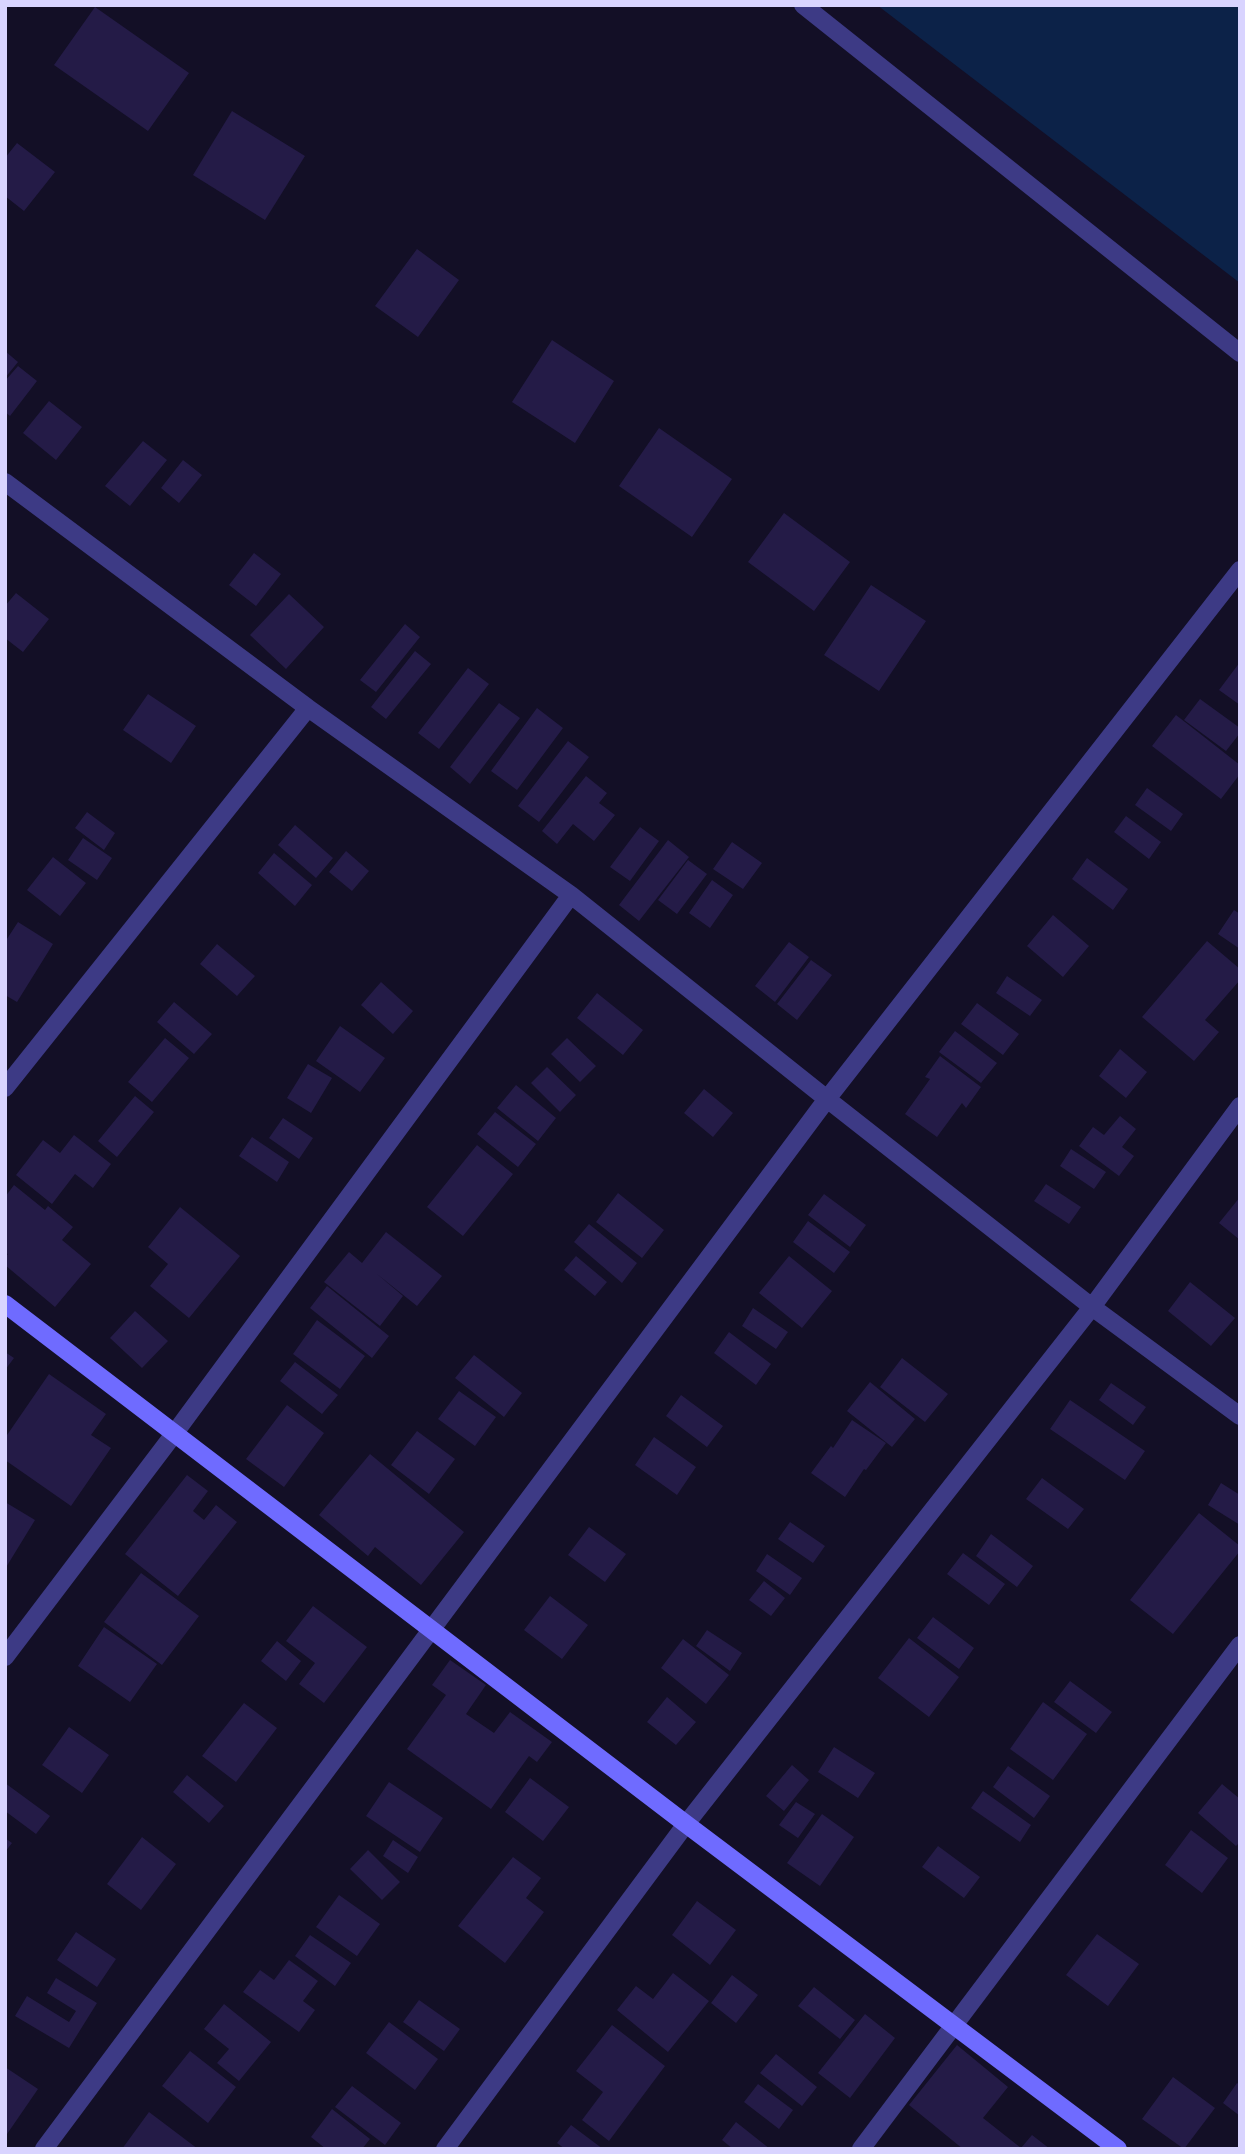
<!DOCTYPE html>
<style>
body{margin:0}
#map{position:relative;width:1245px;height:2154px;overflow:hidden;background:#130f26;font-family:"Asap Condensed",sans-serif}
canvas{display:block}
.frame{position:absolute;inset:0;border:7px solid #d9d4ff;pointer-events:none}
</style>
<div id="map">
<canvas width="1245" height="2154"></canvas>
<div class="frame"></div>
</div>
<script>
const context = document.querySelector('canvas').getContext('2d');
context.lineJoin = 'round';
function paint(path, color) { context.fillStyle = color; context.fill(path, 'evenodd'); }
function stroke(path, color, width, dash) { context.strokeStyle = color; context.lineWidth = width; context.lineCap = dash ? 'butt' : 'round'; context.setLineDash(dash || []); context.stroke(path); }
paint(new Path2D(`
 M 877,5 L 1240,5 L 1240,283 Z`), '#0c2248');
paint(new Path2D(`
 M 95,7 L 189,73 L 148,131 L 54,65 Z
 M 232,111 L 305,156 L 265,220 L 193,175 Z
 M 17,143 L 55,172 L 24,211 L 5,196 L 5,158 Z
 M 417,249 L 459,280 L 418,337 L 375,306 Z
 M 552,340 L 614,381 L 575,443 L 512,402 Z
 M 5,351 L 18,362 L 5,378 Z
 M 18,366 L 37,381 L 10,416 L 5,412 L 5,381 Z
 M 49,401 L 82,427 L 56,460 L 23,433 Z
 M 659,428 L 732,479 L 692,537 L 619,486 Z
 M 143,441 L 167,460 L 130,506 L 105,486 Z
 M 183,460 L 202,475 L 179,503 L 161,488 Z
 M 784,513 L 850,562 L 814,611 L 748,562 Z
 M 254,553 L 281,574 L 256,606 L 229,585 Z
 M 871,585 L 926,621 L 879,691 L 824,655 Z
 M 16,593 L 49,619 L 23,652 L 5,638 L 5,606 Z
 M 289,594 L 324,627 L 286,669 L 250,635 Z
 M 405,624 L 420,637 L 376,692 L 360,680 Z
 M 415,651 L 431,664 L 386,719 L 371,707 Z
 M 1240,662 L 1240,705 L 1219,690 Z
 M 468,668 L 489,684 L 439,749 L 418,733 Z
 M 148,694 L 196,726 L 171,763 L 123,730 Z
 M 1200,699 L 1240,728 L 1240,733 L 1226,751 L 1184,720 Z
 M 499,703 L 520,718 L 470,784 L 450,767 Z
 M 537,708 L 563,728 L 517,790 L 491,771 Z
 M 1176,715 L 1240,765 L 1240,774 L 1221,799 L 1152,746 Z
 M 568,741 L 589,757 L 539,822 L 518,806 Z
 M 586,776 L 607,793 L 599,803 L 615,815 L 594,841 L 573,824 L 557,844 L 542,831 Z
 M 1147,788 L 1183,814 L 1171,831 L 1135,805 Z
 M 87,812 L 115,833 L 104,850 L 75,828 Z
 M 1126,816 L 1161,842 L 1149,859 L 1114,832 Z
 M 295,825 L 333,858 L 316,878 L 278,845 Z
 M 640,827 L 659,841 L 630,881 L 610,867 Z
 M 83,838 L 112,858 L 97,880 L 68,860 Z
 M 668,840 L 689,857 L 639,921 L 619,905 Z
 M 732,842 L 762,863 L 743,889 L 713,869 Z
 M 346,851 L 369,871 L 352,891 L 329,872 Z
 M 274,853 L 312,885 L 295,906 L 258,873 Z
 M 53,857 L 86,883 L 60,916 L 27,890 Z
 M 1087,858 L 1128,889 L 1113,910 L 1072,879 Z
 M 688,860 L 707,874 L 677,914 L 658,900 Z
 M 712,880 L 733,895 L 710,928 L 689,913 Z
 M 1234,910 L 1240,914 L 1240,949 L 1218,934 Z
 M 1053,915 L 1089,946 L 1063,977 L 1027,946 Z
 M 18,922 L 53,944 L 17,1002 L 5,995 L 5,942 Z
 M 1207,941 L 1240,969 L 1240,980 L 1205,1020 L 1219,1032 L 1194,1061 L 1142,1017 Z
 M 789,942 L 809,957 L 775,1002 L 755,986 Z
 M 217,944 L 255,976 L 237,996 L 200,964 Z
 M 811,960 L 832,975 L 797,1020 L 777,1004 Z
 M 1007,976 L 1042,1000 L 1030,1016 L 996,993 Z
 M 381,982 L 413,1011 L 393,1034 L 361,1005 Z
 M 597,993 L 643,1030 L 623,1055 L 577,1018 Z
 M 174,1002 L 212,1034 L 194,1054 L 157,1022 Z
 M 977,1003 L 1019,1034 L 1003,1055 L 961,1024 Z
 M 340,1026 L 385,1058 L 360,1092 L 316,1061 Z
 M 955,1031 L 997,1063 L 981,1083 L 939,1052 Z
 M 165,1038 L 189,1058 L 152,1102 L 128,1082 Z
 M 567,1038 L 596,1066 L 580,1082 L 551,1054 Z
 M 1120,1049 L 1147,1072 L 1126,1098 L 1099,1076 Z
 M 940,1056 L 981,1087 L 966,1108 L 962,1103 L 937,1137 L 905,1114 L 930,1079 L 925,1077 Z
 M 308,1064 L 332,1078 L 311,1113 L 287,1098 Z
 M 547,1067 L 576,1095 L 560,1112 L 531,1083 Z
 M 516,1085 L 556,1118 L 538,1141 L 497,1108 Z
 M 704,1089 L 733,1113 L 713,1137 L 684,1113 Z
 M 135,1096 L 154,1112 L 117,1157 L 98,1141 Z
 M 495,1112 L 536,1144 L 518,1167 L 477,1134 Z
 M 1120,1116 L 1136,1129 L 1122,1147 L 1134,1156 L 1119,1176 L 1079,1146 L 1093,1127 L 1104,1135 Z
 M 283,1118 L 313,1138 L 299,1159 L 269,1138 Z
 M 74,1135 L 111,1164 L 93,1188 L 75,1174 L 52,1204 L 16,1175 L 43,1140 L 60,1153 Z
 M 252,1137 L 289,1162 L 277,1182 L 239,1156 Z
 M 477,1145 L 513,1174 L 463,1236 L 427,1207 Z
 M 1071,1149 L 1106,1172 L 1094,1189 L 1060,1166 Z
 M 1046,1184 L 1081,1207 L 1069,1224 L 1034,1201 Z
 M 14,1185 L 45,1210 L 48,1206 L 73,1227 L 62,1240 L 91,1264 L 55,1307 L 5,1265 L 5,1257 L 8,1254 L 5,1253 L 5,1197 Z
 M 618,1193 L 664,1230 L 642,1258 L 596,1222 Z
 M 824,1194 L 866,1225 L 850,1247 L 808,1215 Z
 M 1240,1197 L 1240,1240 L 1219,1223 Z
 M 180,1207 L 240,1256 L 189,1318 L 150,1286 L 168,1264 L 148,1247 Z
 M 808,1221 L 850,1252 L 834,1273 L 793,1242 Z
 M 589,1224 L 637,1263 L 622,1283 L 574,1242 Z
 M 386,1232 L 442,1276 L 417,1306 L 377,1274 L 403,1296 L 380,1326 L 324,1282 L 349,1252 L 362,1263 Z
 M 576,1256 L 607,1282 L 595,1296 L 564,1270 Z
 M 789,1256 L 832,1291 L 802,1328 L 759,1293 Z
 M 1190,1282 L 1235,1318 L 1211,1346 L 1168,1311 Z
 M 327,1286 L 389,1336 L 372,1358 L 310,1308 Z
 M 753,1308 L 788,1332 L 776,1349 L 742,1326 Z
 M 135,1311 L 168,1341 L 142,1368 L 110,1338 Z
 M 317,1320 L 365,1356 L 340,1389 L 293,1354 Z
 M 729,1332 L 771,1364 L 756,1385 L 714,1353 Z
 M 5,1352 L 14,1358 L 5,1370 Z
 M 474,1355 L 522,1393 L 504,1417 L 455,1378 Z
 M 902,1358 L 948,1394 L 925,1422 L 880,1387 Z
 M 295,1362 L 338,1395 L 322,1414 L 280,1381 Z
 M 49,1374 L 106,1414 L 91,1435 L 111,1448 L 71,1506 L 5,1460 L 5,1438 Z
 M 870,1382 L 915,1419 L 892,1447 L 847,1411 Z
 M 1111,1383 L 1146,1407 L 1133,1425 L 1099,1400 Z
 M 459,1391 L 496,1417 L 475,1446 L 438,1419 Z
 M 681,1395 L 723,1426 L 707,1447 L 666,1416 Z
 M 1070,1400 L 1145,1451 L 1125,1480 L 1050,1429 Z
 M 287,1405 L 324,1433 L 284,1487 L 246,1459 Z
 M 852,1420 L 886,1443 L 866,1470 L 864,1469 L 845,1497 L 811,1473 L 831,1446 L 833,1448 Z
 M 417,1431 L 455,1459 L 429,1494 L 391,1465 Z
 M 654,1437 L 696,1467 L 677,1495 L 635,1465 Z
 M 370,1454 L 464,1532 L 421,1585 L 375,1547 L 368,1556 L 319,1515 Z
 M 187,1475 L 208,1491 L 193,1511 L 204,1520 L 216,1505 L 237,1522 L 178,1596 L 125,1554 Z
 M 1042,1478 L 1084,1509 L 1068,1529 L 1026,1499 Z
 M 1221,1483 L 1240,1495 L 1240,1525 L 1208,1505 Z
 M 5,1502 L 35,1520 L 5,1569 Z
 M 1199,1513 L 1240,1546 L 1240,1551 L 1173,1634 L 1130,1600 Z
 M 790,1522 L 825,1546 L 813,1563 L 778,1539 Z
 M 589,1527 L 626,1554 L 605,1582 L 568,1555 Z
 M 991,1534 L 1033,1566 L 1017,1587 L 976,1556 Z
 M 963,1553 L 1005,1584 L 989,1605 L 947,1574 Z
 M 767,1554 L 802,1578 L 790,1595 L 756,1571 Z
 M 141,1573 L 199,1616 L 162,1665 L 104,1622 Z
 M 764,1581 L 785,1598 L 771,1616 L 749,1600 Z
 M 550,1596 L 588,1625 L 562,1659 L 524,1630 Z
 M 313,1606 L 367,1647 L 324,1703 L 299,1684 L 315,1663 L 286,1641 Z
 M 933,1617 L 974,1648 L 959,1669 L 917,1638 Z
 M 104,1627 L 157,1664 L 130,1702 L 78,1666 Z
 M 707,1630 L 742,1653 L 730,1671 L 696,1646 Z
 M 909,1638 L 959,1677 L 929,1717 L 878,1678 Z
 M 683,1639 L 729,1675 L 706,1704 L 661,1668 Z
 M 277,1641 L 301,1661 L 286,1681 L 261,1661 Z
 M 450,1660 L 486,1685 L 466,1714 L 494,1733 L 510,1712 L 552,1742 L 537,1762 L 529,1756 L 491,1809 L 407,1749 L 446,1695 L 432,1685 Z
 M 1070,1681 L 1112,1712 L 1096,1733 L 1054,1702 Z
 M 667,1697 L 696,1722 L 676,1745 L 647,1722 Z
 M 1043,1702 L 1087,1734 L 1053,1780 L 1010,1749 Z
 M 244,1703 L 277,1728 L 236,1782 L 202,1756 Z
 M 69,1727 L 109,1755 L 82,1793 L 42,1765 Z
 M 834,1747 L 875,1773 L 858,1798 L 818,1772 Z
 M 792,1765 L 809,1780 L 784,1811 L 766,1796 Z
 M 1008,1766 L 1050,1796 L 1034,1818 L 993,1787 Z
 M 187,1775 L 224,1806 L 209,1823 L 173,1792 Z
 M 530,1778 L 569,1807 L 543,1841 L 505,1812 Z
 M 389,1782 L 443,1818 L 420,1852 L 366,1816 Z
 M 5,1783 L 50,1816 L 36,1834 L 5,1811 Z
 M 1222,1784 L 1240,1799 L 1240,1842 L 1236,1846 L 1198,1813 Z
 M 983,1791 L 1031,1825 L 1020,1842 L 971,1808 Z
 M 796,1802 L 815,1814 L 798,1838 L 779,1825 Z
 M 822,1814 L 854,1837 L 820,1886 L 787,1863 Z
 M 1191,1830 L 1228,1858 L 1202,1893 L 1165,1865 Z
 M 142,1837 L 176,1864 L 141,1910 L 107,1884 Z
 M 5,1838 L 12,1843 L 5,1852 Z
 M 393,1840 L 418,1857 L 408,1873 L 383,1856 Z
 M 938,1846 L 980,1877 L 964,1898 L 922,1867 Z
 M 368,1850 L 400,1882 L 382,1900 L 350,1869 Z
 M 513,1857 L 541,1878 L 526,1898 L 544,1912 L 505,1963 L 458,1926 Z
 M 339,1895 L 380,1924 L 357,1956 L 316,1927 Z
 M 697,1901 L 736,1930 L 710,1965 L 672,1935 Z
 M 76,1932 L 116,1959 L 97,1987 L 57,1960 Z
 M 1097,1934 L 1139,1964 L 1108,2006 L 1066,1975 Z
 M 310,1935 L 351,1963 L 335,1986 L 295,1956 Z
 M 289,1960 L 318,1981 L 303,2001 L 315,2010 L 299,2032 L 243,1992 L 260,1970 L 274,1980 Z
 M 673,1973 L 709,2001 L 668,2052 L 617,2010 L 636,1986 L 653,1999 Z
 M 732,1975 L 758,1995 L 736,2023 L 711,2003 Z
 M 56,1978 L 97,2003 L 69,2048 L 15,2016 L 27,1996 L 69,2022 L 76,2011 L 47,1993 Z
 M 814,1987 L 855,2020 L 840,2039 L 798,2006 Z
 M 419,2000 L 460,2029 L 444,2051 L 403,2022 Z
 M 224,2004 L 271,2042 L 239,2081 L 217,2063 L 229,2049 L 204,2029 Z
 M 865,2014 L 895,2038 L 850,2098 L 818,2073 Z
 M 389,2022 L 438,2059 L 415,2090 L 366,2053 Z
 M 612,2025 L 665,2066 L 609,2141 L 582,2120 L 603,2092 L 576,2071 Z
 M 957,2045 L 1008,2087 L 983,2118 L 1021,2148 L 1032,2135 L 1050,2149 L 963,2149 L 909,2105 Z
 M 190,2051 L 236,2087 L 208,2123 L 162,2086 Z
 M 776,2054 L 817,2087 L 802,2106 L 760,2073 Z
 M 5,2067 L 38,2089 L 5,2137 Z
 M 1173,2077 L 1215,2108 L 1184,2149 L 1142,2119 Z
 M 1237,2083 L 1240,2085 L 1240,2116 L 1223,2103 Z
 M 758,2084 L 793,2110 L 779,2129 L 744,2102 Z
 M 352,2086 L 401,2123 L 385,2145 L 335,2107 Z
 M 332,2109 L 370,2139 L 362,2149 L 326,2149 L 311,2137 Z
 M 149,2112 L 198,2149 L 122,2149 Z
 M 736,2122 L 770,2149 L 733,2149 L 722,2140 Z
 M 571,2125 L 603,2149 L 565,2149 L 557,2143 Z`), '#241b47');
stroke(new Path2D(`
 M 803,5 L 1240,353
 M 5,482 L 308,708 L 571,895
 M 5,1088 L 308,708
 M 5,1657 L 174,1434 L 571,895 L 827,1099 L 1240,570
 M 44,2149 L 827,1099 L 1092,1307 L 1240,1106
 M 445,2149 L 686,1824 L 1092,1307 L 1240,1416
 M 861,2149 L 1240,1645`), '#3d3a85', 18);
stroke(new Path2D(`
 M 5,1304 L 686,1824 L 1118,2149`), '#6f6bff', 18);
</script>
